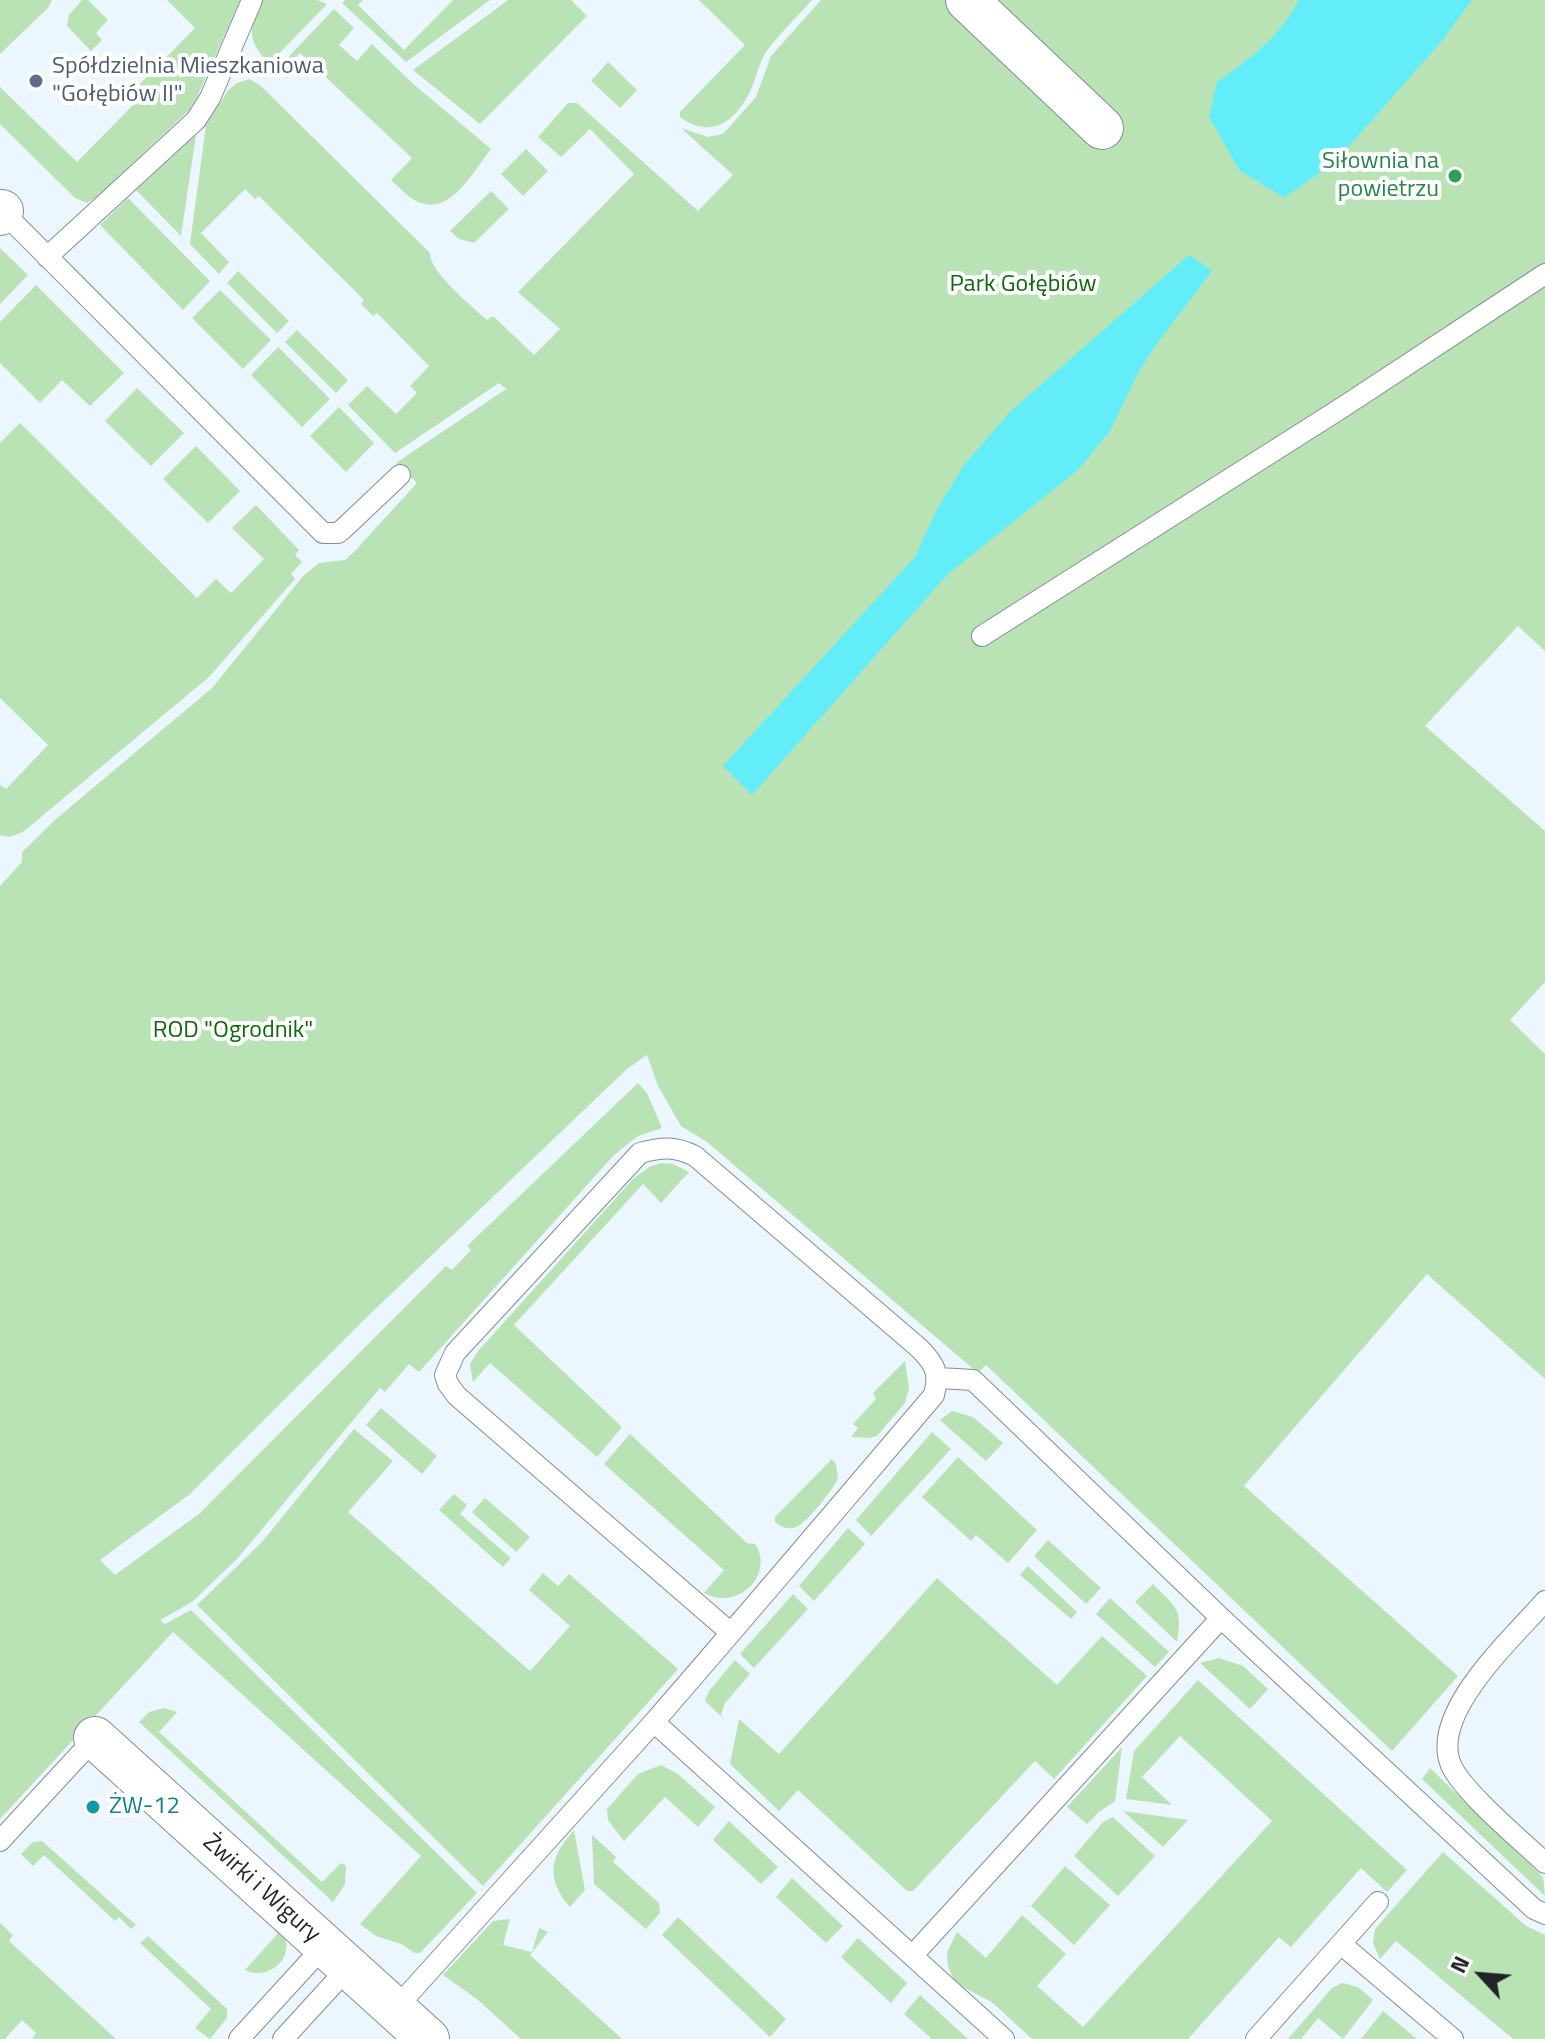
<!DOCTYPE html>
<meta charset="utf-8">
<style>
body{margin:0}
#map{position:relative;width:1545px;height:2039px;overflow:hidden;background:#ebf6ff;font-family:"Titillium Web",sans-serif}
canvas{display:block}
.north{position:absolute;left:1441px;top:1935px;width:80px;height:80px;-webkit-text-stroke:6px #fff;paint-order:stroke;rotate:296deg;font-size:22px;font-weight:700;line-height:32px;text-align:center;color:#202427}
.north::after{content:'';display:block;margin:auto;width:28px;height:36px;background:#202427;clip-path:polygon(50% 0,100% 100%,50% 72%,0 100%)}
</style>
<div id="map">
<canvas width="1545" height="2039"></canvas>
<div class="north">N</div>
</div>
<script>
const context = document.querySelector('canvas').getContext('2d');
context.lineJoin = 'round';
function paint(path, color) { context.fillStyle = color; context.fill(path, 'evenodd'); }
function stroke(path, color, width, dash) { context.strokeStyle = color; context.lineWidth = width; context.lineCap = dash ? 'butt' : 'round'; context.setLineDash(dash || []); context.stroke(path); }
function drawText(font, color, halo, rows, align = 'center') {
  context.font = font + ' "Titillium Web",sans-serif'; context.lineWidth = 8; context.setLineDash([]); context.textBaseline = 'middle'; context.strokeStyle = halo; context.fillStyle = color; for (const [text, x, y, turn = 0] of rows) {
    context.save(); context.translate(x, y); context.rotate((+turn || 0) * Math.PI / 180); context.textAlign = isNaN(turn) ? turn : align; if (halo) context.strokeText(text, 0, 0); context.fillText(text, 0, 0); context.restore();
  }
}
paint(new Path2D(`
 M 0,0 L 52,0 L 48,8 L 0,54 Z
 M 82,0 L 88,0 L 108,20 L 96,33 L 102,40 L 91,51 L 67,26 L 69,15 Z
 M 167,0 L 240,0 L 197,97 L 189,110 L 97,197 L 87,203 L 75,198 L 0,124 L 0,87 L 77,162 L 138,100 L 131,93 L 195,28 Z
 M 262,0 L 317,0 L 327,4 L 269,64 C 246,38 249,30 262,0 Z
 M 345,0 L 363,0 L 358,5 L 404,50 L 453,0 L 490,0 L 406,62 L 342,3 Z
 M 508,0 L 571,0 L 587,16 L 480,124 L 413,70 Z
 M 699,0 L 812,0 C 797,17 779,34 766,52 C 759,63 757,75 752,87 C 739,119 712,141 680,117 L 680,112 L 745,45 Z
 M 821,0 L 1545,0 L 1545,651 L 1518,626 L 1425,726 L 1545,831 L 1545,982 L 1510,1020 L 1545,1054 L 1545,1379 L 1427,1274 L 1244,1486 L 1458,1676 L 1392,1751 L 986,1365 L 978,1373 L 707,1142 L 681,1126 L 658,1086 L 647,1055 L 627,1069 L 368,1316 L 190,1494 L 100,1560 L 115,1575 L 200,1513 L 446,1266 L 452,1270 L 471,1250 L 467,1246 L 638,1083 L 647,1093 L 662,1128 L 638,1136 L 614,1155 L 419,1372 L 409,1364 L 385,1392 L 380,1388 L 237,1559 L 192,1602 L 160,1620 L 165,1624 L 191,1610 L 477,1893 L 420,1953 L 415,1953 L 401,1944 L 376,1936 L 360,1924 L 421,1856 L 173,1632 L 0,1819 L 0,886 L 22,862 L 22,852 L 56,819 L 212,688 L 304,575 L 319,563 L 345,560 L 353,553 L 417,483 L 396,463 L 506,389 L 499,383 L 395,453 L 348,405 L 367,386 L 396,414 L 417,393 L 410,386 L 429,366 L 377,313 L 373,316 L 361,304 L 364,300 L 259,196 L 255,199 L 245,189 L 201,233 L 229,262 L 219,274 L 190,244 L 206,125 L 229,89 L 237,83 L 250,79 L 262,87 L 430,253 C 429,272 472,306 487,320 L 493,316 L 534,355 L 560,329 L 518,292 L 634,174 L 590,129 L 561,157 L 538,137 L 568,103 L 577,103 L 698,211 L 733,175 L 681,128 L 708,137 L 723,134 L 756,97 L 771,56 Z
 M 334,9 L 354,28 L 339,45 L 357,61 L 372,44 L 411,82 L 491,149 C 475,168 453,214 421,203 C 410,200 400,188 391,180 L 412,158 L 300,53 L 280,74 L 275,71 Z
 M 608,62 L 637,90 L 620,108 L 591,81 Z
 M 196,135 L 181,236 L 136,190 Z
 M 526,149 L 548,171 L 523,196 L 501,174 Z
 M 491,191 L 509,209 L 474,243 L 459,239 L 450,231 Z
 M 128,198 L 210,281 L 183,310 L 100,225 Z
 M 0,248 L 28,275 L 0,304 Z
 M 238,271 L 289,321 L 277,333 L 227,283 Z
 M 36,285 L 124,373 L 90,406 L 62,380 L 40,403 L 0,363 L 0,322 Z
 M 220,290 L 271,340 L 243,369 L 192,318 Z
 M 297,330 L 348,380 L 336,393 L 285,342 Z
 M 278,347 L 330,399 L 302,427 L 251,375 Z
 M 137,388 L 184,433 L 151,466 L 105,421 Z
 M 339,407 L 374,443 L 346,472 L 310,436 Z
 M 20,423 L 197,598 L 216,579 L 231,593 L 264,559 L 232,528 L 256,505 L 299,550 L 295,555 L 302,562 L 291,574 L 295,579 L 209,677 L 23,832 L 10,837 L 0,835 L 0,785 L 6,789 L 48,745 L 0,698 L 0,443 Z
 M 196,446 L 240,491 L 208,523 L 163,479 Z
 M 661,1163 L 673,1164 L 689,1172 L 661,1203 L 643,1184 L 514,1325 L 622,1427 L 597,1457 L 490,1363 L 473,1382 L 470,1364 L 479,1350 L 633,1179 L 649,1167 Z
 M 905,1361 L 909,1389 L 905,1403 L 877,1436 L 868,1438 L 851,1437 L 858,1428 L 853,1424 L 876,1399 L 873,1393 Z
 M 381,1408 L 437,1456 L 422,1474 L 366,1425 Z
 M 952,1411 L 973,1417 L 1003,1443 L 986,1461 L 940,1420 Z
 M 354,1429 L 393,1461 L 348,1512 L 530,1671 L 570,1626 L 529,1590 L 543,1573 L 558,1586 L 569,1574 L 678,1669 L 483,1886 L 197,1605 L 261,1543 Z
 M 932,1432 L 951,1449 L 871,1536 L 856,1520 Z
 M 630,1434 L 747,1543 L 755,1544 C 775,1573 739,1612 704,1593 L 724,1570 L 604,1464 Z
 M 958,1457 L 1037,1530 L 1008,1563 L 976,1535 L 971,1541 L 922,1497 Z
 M 832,1459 L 836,1464 L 838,1479 C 832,1490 806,1526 793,1528 C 786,1529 780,1526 775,1522 L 775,1517 Z
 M 454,1494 L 467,1505 L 460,1514 L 511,1558 L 503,1567 L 439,1510 Z
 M 485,1498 L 530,1537 L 516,1552 L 472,1512 Z
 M 848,1528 L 865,1544 L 814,1601 L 799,1586 Z
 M 1048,1540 L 1101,1588 L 1086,1604 L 1034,1556 Z
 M 1028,1566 L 1077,1612 L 1071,1619 L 1020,1575 Z
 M 937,1578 L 1057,1685 L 1102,1636 L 1147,1676 L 1054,1779 L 1035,1761 L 913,1891 L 907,1891 L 798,1790 L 779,1811 L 730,1764 L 739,1719 L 779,1754 Z
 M 1153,1584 C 1176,1608 1183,1607 1177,1642 L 1135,1602 Z
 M 793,1594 L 808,1609 L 754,1668 L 740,1654 Z
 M 1110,1598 L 1169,1652 L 1155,1667 L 1096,1614 Z
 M 1219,1658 L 1243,1666 L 1268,1689 L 1250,1709 L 1200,1663 Z
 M 735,1660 L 750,1674 L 725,1703 L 721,1715 L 725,1720 L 705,1701 L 709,1691 Z
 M 1198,1680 L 1407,1870 L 1387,1892 L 1361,1868 L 1291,1947 L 1279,1937 L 1188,2039 L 1032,2039 L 993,2003 L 956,1983 L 948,1967 L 947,1952 L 957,1932 L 986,1958 L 1022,1915 L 1066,1954 L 1037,1986 L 1083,2027 L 1272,1821 L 1180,1736 L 1142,1777 L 1172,1805 L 1126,1799 L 1134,1751 Z
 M 164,1708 L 177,1712 L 159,1732 L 322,1882 L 341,1863 L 346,1866 L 345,1884 L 333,1902 L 139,1722 L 149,1712 Z
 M 1122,1747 L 1115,1801 L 1099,1812 L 1087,1824 L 1067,1807 Z
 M 661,1765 L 678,1774 L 715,1807 L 698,1827 L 665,1797 L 624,1841 L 608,1820 L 607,1809 L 638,1774 Z
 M 1430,1768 L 1543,1877 L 1545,1896 L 1422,1779 Z
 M 1123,1811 L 1188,1820 L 1163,1847 Z
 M 1113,1817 L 1155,1856 L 1118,1896 L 1074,1856 L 1103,1822 Z
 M 729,1821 L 778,1867 L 761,1884 L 713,1840 Z
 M 574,1830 L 585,1890 L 570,1907 C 545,1878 550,1857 574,1830 Z
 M 592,1835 L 616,1857 L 613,1862 L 659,1903 L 660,1913 L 646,1929 L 594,1884 Z
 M 42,1841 L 136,1925 L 131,1929 L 119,1917 L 115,1921 L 44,1855 L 33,1866 L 21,1854 L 33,1842 Z
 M 1443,1852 L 1526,1926 L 1545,1935 L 1545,2039 L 1513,2039 L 1396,1941 L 1380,1959 L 1373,1943 L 1375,1929 Z
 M 1065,1866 L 1110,1905 L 1074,1945 L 1031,1906 Z
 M 792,1878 L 843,1926 L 826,1943 L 776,1897 Z
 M 678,1917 L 786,2019 L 770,2037 L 662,1935 Z
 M 510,1919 L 503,1945 L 532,1952 L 539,1928 L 548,1932 L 530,1955 L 622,2039 L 521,2039 L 478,2000 L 443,1975 L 493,1921 Z
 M 0,1923 L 13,1935 L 9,1941 L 116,2039 L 32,2039 L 36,2033 L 22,2020 L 5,2039 L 0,2039 Z
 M 280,1931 C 300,1955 269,1982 245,1970 Z
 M 148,1936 L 227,2009 L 227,2018 L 210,2039 L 195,2028 L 211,2009 L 140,1943 Z
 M 858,1938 L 907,1983 L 891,2003 L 841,1957 Z
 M 1342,1983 L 1358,1987 L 1373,2000 L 1343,2039 L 1318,2018 L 1301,2039 L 1288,2039 L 1332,1988 Z
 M 920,1995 L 968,2039 L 932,2039 L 904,2014 Z
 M 1383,2011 L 1417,2039 L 1361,2039 Z`), '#b9e3b5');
paint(new Path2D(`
 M 1299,0 L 1472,0 L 1441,42 L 1336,161 L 1284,198 L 1239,170 L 1209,117 L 1217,82 C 1250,59 1280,37 1299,0 Z
 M 1189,255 L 1212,271 L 1158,342 L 1139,371 L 1110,431 L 1079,469 L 947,575 L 752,795 L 723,766 L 915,557 L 936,511 L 964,465 L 1010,412 Z`), '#63edf8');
const lane = new Path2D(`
 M 0,209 L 323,533 L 338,533 L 342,530 L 400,475
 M 47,257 L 196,120 L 210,98 L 252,0
 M 982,636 L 1343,407 L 1545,274
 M 939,1378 L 973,1380 L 1221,1618 L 1534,1909 L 1545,1914
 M 1545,1601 C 1513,1638 1429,1713 1451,1765 C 1462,1791 1522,1841 1545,1863
 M 654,1722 L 1004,2039
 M 0,1841 L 95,1738
 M 1341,1944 L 1453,2039
 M 913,1955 L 1221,1618
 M 395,2009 L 654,1722 C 748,1614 841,1504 934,1395 C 940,1373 935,1364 919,1348 L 695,1156 C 675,1146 662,1147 640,1153 L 455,1353 L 445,1375 L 448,1384 L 457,1396 L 731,1633
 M 239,2039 L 324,1946
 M 283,2039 L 348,1968
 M 1256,2039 L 1378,1902`);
const street = new Path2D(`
 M 967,0 L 1102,128
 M 0,214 L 2,211
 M 95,1738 L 428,2039`);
stroke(lane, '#848d95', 22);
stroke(street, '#848d95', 44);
stroke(lane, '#fff', 20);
stroke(street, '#fff', 42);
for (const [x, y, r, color] of [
 [36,81,8,"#5c6f8a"],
 [1455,176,8,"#2e9e5b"],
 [93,1807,8,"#0f9aa8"]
]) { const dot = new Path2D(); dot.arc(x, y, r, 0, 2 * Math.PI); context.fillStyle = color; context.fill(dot); stroke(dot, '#fff', 3); }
drawText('24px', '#4e5e75', '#fff', [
 ["Spółdzielnia Mieszkaniowa",52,67],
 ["\"Gołębiów II\"",52,95]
], 'left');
drawText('24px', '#27864d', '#fff', [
 ["Siłownia na",1439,162],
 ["powietrzu",1439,190]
], 'right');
drawText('24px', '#0c6a08', '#fff', [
 ["Park Gołębiów",1023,285],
 ["ROD \"Ogrodnik\"",233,1031]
]);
drawText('24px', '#0d838f', '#fff', [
 ["ŻW-12",109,1807]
], 'left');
drawText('24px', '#202427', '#fff', [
 ["Żwirki i Wigury",261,1889,42]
]);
</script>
